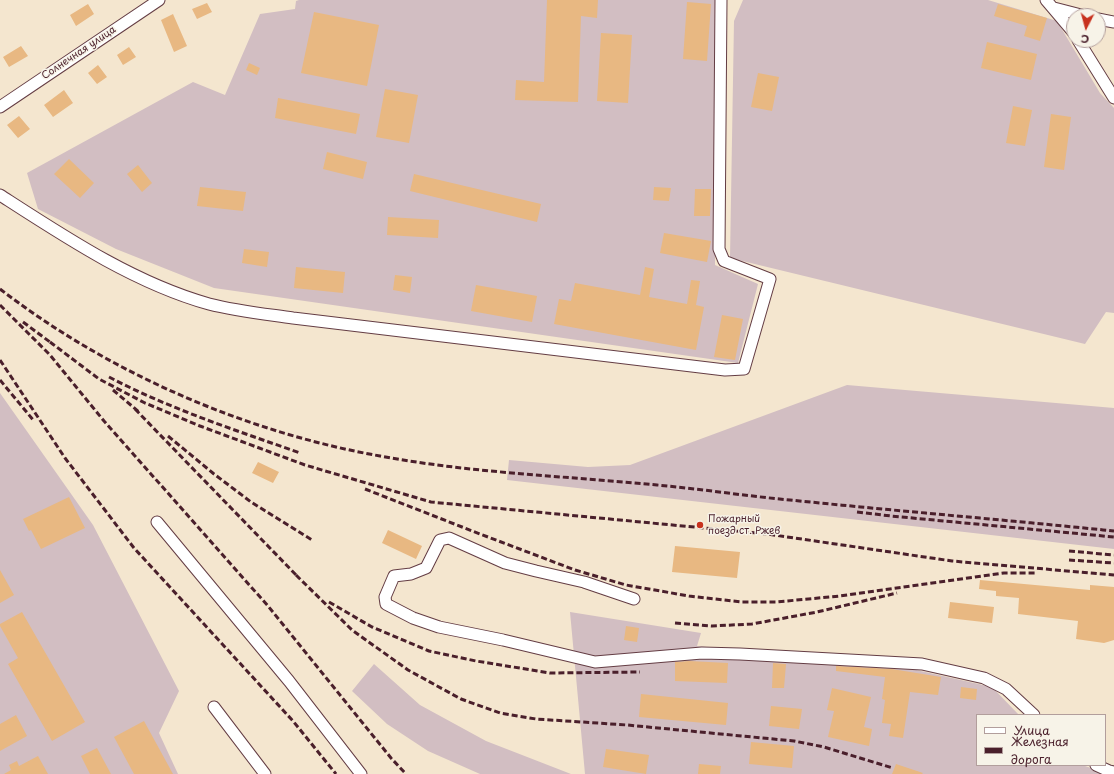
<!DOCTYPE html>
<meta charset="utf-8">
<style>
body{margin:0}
#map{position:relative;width:1114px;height:774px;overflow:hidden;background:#f4e6cf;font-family:"Playpen Sans",sans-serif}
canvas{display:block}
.legend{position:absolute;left:976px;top:714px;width:130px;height:52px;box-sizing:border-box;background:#f7f3e8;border:1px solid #b29e9c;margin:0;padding:5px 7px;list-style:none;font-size:12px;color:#4a1f2b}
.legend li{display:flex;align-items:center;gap:8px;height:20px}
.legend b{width:20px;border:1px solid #b29e9c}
.north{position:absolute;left:1066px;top:8px;width:40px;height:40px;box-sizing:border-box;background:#f7f3e8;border:1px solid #b29e9c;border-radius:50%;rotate:186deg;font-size:11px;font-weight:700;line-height:16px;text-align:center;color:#4a1f2b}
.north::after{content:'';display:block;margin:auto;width:14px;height:18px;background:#c8321e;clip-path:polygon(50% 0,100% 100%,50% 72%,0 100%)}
</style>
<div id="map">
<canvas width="1114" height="774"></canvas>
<ul class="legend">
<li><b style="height:5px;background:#fff"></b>Улица</li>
<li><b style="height:5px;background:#4a1f2b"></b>Железная дорога</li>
</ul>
<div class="north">С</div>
</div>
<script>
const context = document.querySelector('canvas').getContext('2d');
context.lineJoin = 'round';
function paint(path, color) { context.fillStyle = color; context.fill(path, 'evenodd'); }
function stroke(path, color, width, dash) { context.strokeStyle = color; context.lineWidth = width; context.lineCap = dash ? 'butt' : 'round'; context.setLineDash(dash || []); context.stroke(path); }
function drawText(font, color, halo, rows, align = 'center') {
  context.font = font + ' "Playpen Sans",sans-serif'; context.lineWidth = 3; context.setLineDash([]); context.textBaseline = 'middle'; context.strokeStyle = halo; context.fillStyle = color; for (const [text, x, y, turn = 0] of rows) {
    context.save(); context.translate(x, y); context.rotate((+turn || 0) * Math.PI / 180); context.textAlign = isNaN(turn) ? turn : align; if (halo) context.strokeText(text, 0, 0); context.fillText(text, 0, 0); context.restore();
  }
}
paint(new Path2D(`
 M 299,0 L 715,0 L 715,265 L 758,284 L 738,363 L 214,288 L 116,249 L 38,209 L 27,173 L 193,82 L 225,95 L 260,14 L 295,9 L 296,1 Z
 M 743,0 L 988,0 L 1057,21 L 1100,93 L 1114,108 L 1114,313 L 1106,312 L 1085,344 L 730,258 L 734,21 Z
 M 847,385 L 1114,408 L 1114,549 L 507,480 L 509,460 L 588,467 L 630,465 Z
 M 0,393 L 93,525 L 179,691 L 159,733 L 178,774 L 0,774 Z
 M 570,612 L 701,633 L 697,646 L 894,665 L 992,687 L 1019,715 L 977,715 L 977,765 L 1082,765 L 1109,774 L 585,774 Z
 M 374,664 L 420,705 L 486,741 L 571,774 L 480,774 L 428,751 L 387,724 L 352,691 Z`), '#d2bec2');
paint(new Path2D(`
 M 547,0 L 598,0 L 597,18 L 581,16 L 578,102 L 515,100 L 516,80 L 544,82 Z
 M 687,2 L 711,4 L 707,61 L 683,59 Z
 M 207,3 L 212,12 L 197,19 L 192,9 Z
 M 88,4 L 94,14 L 76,26 L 70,15 Z
 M 998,4 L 1047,18 L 1040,41 L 1024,36 L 1027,26 L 994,16 Z
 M 314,12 L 379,25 L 367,86 L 301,73 Z
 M 173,14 L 187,46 L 174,52 L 161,20 Z
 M 601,33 L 632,35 L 628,103 L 597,101 Z
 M 987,42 L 1037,54 L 1031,80 L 981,68 Z
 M 21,46 L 28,56 L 9,67 L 3,57 Z
 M 129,47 L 136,57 L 123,65 L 117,55 Z
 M 249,63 L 260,68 L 257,75 L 246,70 Z
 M 98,65 L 107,77 L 97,84 L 88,73 Z
 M 758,73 L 779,77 L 772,111 L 751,107 Z
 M 385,89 L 418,95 L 409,143 L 376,137 Z
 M 64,90 L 73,103 L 53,117 L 44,105 Z
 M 278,98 L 360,114 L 356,134 L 275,118 Z
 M 1013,106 L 1032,110 L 1025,146 L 1006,143 Z
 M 1051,114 L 1071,117 L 1064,170 L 1044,167 Z
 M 19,116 L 30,129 L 18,138 L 7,125 Z
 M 327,152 L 367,162 L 363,179 L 323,169 Z
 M 69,159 L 94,183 L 80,198 L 54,174 Z
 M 138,165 L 152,183 L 142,192 L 127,174 Z
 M 414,174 L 541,204 L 537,222 L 410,191 Z
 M 200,187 L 246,192 L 243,211 L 197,206 Z
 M 654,187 L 671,188 L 669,201 L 653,200 Z
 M 695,189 L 711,189 L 710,216 L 694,216 Z
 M 388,217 L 439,220 L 438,238 L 387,235 Z
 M 664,233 L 711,241 L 707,262 L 660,253 Z
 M 244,249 L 269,252 L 267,267 L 242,263 Z
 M 296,267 L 345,272 L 343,293 L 294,288 Z
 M 645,267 L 654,269 L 649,297 L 687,304 L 691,280 L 700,281 L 696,305 L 704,307 L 696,350 L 554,324 L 559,299 L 571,301 L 575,283 L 640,295 Z
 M 395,275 L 412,277 L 410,293 L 393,290 Z
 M 476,285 L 537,296 L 532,322 L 471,311 Z
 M 722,315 L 743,319 L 735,360 L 714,357 Z
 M 258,462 L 279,472 L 273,483 L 252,473 Z
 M 69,497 L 85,528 L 41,549 L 31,530 L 29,531 L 23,519 Z
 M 388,530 L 422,546 L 416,559 L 382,543 Z
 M 675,546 L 740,552 L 737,578 L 672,572 Z
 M 0,570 L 14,595 L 0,603 Z
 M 980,580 L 1090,590 L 1090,585 L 1114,587 L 1114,640 L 1104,643 L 1076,639 L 1078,621 L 1018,614 L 1019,598 L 996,596 L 996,591 L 979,589 Z
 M 950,602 L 994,607 L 992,623 L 948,618 Z
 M 22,612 L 85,722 L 52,741 L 8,664 L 18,658 L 0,626 L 0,624 Z
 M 626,626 L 639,628 L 637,642 L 624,640 Z
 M 689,661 L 728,663 L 727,683 L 675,681 L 675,662 Z
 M 773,663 L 786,664 L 784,688 L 772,688 Z
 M 836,666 L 892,669 L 941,677 L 938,695 L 910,692 L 903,738 L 889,736 L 891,724 L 882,723 L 885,700 L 882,699 L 885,677 L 836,671 Z
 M 961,687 L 977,689 L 976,700 L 960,698 Z
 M 832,688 L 871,697 L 864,727 L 872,729 L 869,746 L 828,737 L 834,711 L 827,710 Z
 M 641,694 L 728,703 L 726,725 L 639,717 Z
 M 771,706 L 802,709 L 799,729 L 769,726 Z
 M 16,715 L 27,736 L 0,751 L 0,724 Z
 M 144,721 L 173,774 L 134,774 L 114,737 Z
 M 751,742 L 794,746 L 792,768 L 749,764 Z
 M 97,748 L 111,774 L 90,774 L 81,756 Z
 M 606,749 L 649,755 L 646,774 L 603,767 Z
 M 38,756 L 48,774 L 4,774 L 11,770 L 9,765 L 17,761 L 19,766 Z
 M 699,764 L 721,766 L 720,774 L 698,774 Z
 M 896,764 L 923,773 L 922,774 L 892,774 Z`), '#e8b882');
const minor = new Path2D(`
 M 1046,0 L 1074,33
 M 1054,8 L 1085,16
 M 1098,19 L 1114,22
 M 1078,40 L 1114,98
 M 0,107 L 159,0
 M 0,195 C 65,237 134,283 209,304 C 236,311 265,314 293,318 L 725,370 L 744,369 L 770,279 L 724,261 L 719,249 L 721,0
 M 157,522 L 289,681 L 361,774
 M 634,599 L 584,582 L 536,571 L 505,563 L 449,538 L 440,540 L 426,568 L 411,574 L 394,576 L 385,597 L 386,604 L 413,618 L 439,627 L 503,640 L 595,662 L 702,653 L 740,654 L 922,664 L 984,678 L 1006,689 L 1034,715
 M 214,707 L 265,774
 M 1096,765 L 1109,771 L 1114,772`);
stroke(minor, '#643d44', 13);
stroke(minor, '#fff', 11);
stroke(new Path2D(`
 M 0,289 C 109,373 245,432 380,456 C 471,473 565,476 657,485 C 701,489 746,496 790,500 C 898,511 1006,520 1114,531
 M 0,305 L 50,355 L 104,421 L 268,606 L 391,758 L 406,774
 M 23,322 L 54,345
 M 50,342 L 99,379 L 145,403 L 200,426 L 305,465 L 431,502 L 767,534 L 952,561 L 1114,575
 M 0,360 L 65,458 L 134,548 L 293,721 L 336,774
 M 109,377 C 170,409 235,430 300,453
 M 0,380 L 34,421
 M 113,390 L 139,412
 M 135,409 L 299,578
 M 168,436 L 214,474 L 251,502 L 312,540
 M 365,489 L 480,534 L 575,570 L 626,585 L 689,596 L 742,602 L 776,602 L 840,596 L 1004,573 L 1035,573
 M 857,512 L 891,516 L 1114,537
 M 1069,551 L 1114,555
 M 1069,560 L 1114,563
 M 296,575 L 352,630 L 408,670 L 461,699 L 500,713 L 536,719 L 627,725 L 794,741 L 824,747 L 893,768
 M 329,602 L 372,627 L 429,651 L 476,661 L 550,673 L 640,672
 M 675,623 L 712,626 L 752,624 L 817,612 L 897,593`), '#4a1f2b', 3, [6, 3]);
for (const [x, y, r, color] of [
 [700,525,4,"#c8321e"]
]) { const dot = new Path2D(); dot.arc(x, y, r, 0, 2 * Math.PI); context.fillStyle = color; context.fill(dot); stroke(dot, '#f7f3e8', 1.5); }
drawText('10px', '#4a1f2b', '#f7f3e8', [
 ["Солнечная улица",79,53,-34]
]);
drawText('10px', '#4a1f2b', '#f7f3e8', [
 ["Пожарный",708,519],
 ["поезд ст. Ржев",708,531]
], 'left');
</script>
